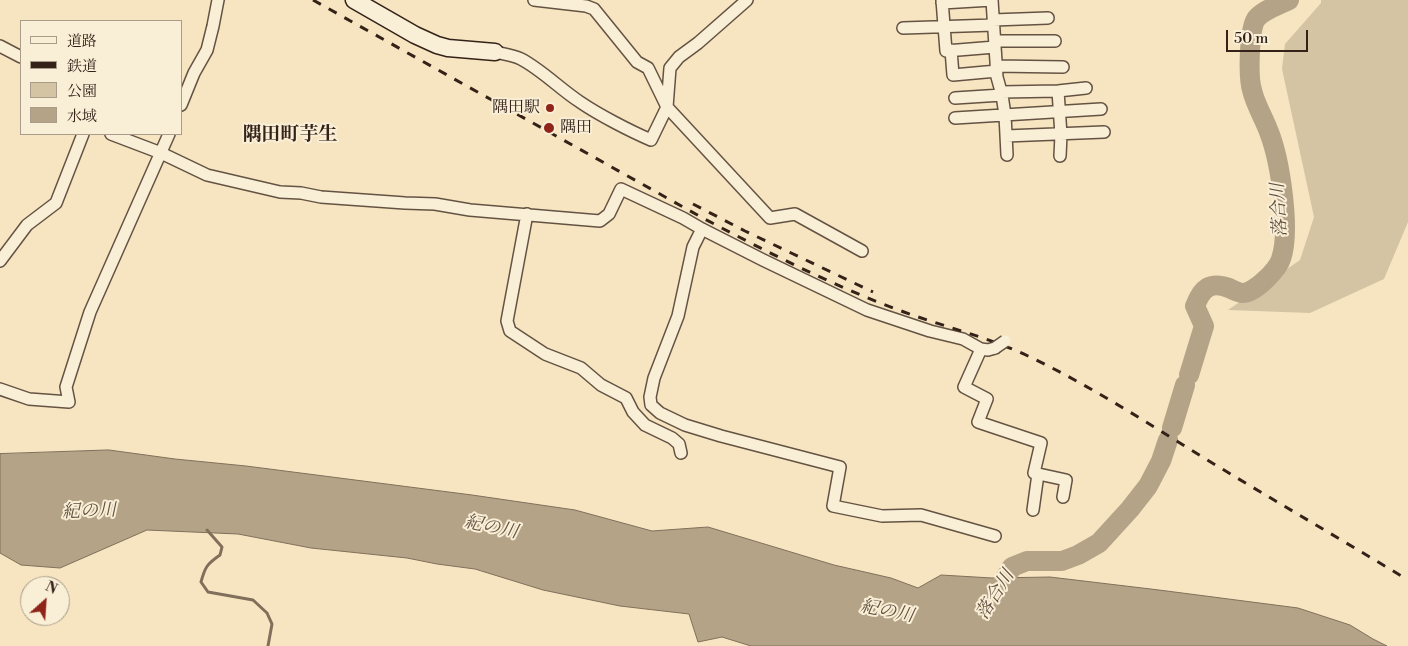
<!DOCTYPE html>
<meta charset="utf-8">
<style>
body{margin:0}
#map{position:relative;width:1408px;height:646px;overflow:hidden;background:#f6e5c0;font-family:"Libre Bodoni","Noto Serif JP",serif}
canvas{display:block}
.legend{position:absolute;left:20px;top:20px;width:162px;height:115px;box-sizing:border-box;background:#f9eed6;border:1px solid #aa9c8a;margin:0;padding:6px 9px;list-style:none;font-size:15px;color:#342219}
.legend li{display:flex;align-items:center;gap:10px;height:25px}
.legend b{width:25px;border:1px solid #aa9c8a}
.north{position:absolute;left:20px;top:576px;width:50px;height:50px;box-sizing:border-box;background:#f9eed6;border:1px solid #aa9c8a;border-radius:50%;rotate:26deg;font-size:14px;font-weight:700;line-height:20px;text-align:center;color:#342219}
.north::after{content:'';display:block;margin:auto;width:18px;height:22px;background:#8f2418;clip-path:polygon(50% 0,100% 100%,50% 72%,0 100%)}
.scale{position:absolute;left:1226px;top:30px;width:82px;height:22px;box-sizing:border-box;border:2px solid #342219;border-top:0;padding-left:6px;font-size:15px;line-height:18px;white-space:nowrap;color:#342219;-webkit-text-stroke:4px #f9eed6;paint-order:stroke}
</style>
<div id="map">
<canvas width="1408" height="646"></canvas>
<ul class="legend">
<li><b style="height:6px;background:#f9eed6"></b>道路</li>
<li><b style="height:6px;background:#342219"></b>鉄道</li>
<li><b style="height:14px;background:#d5c4a4"></b>公園</li>
<li><b style="height:14px;background:#b4a387"></b>水域</li>
</ul>
<div class="north">N</div>
<div class="scale">50 m</div>
</div>
<script>
const context = document.querySelector('canvas').getContext('2d');
context.lineJoin = 'round';
function paint(path, color) { context.fillStyle = color; context.fill(path, 'evenodd'); }
function stroke(path, color, width, dash) { context.strokeStyle = color; context.lineWidth = width; context.lineCap = dash ? 'butt' : 'round'; context.setLineDash(dash || []); context.stroke(path); }
function drawText(font, color, halo, rows, align = 'center') {
  context.font = font + ' "Libre Bodoni","Noto Serif JP",serif'; context.lineWidth = 4; context.setLineDash([]); context.textBaseline = 'middle'; context.strokeStyle = halo; context.fillStyle = color; for (const [text, x, y, turn = 0] of rows) {
    context.save(); context.translate(x, y); context.rotate((+turn || 0) * Math.PI / 180); context.textAlign = isNaN(turn) ? turn : align; if (halo) context.strokeText(text, 0, 0); context.fillText(text, 0, 0); context.restore();
  }
}
paint(new Path2D(`
 M 1321,0 L 1408,0 L 1408,222 L 1384,279 L 1310,313 L 1228,310 L 1300,260 L 1314,217 L 1282,69 L 1285,44 L 1321,3 Z`), '#d5c4a4');
const water = new Path2D(`
 M 109,450 L 175,459 L 246,466 L 472,495 L 575,510 L 652,531 L 708,527 L 834,565 L 891,578 L 918,588 L 941,575 L 992,578 L 1050,577 L 1159,590 L 1298,608 L 1350,625 L 1373,639 L 1387,646 L 751,646 L 722,637 L 698,642 L 689,614 L 620,606 L 543,590 L 475,569 L 437,564 L 407,558 L 311,548 L 238,534 L 147,530 L 60,568 L 21,565 L 0,553 L 0,454 Z`);
paint(water, '#b4a387');
stroke(water, '#816f5b', 1);
stroke(new Path2D(`
 M 207,530 L 222,547 L 220,555 C 207,564 205,567 201,582 L 208,592 L 253,600 L 267,613 L 272,624 L 268,646`), '#816f5b', 3);
stroke(new Path2D(`
 M 1189,375 L 1204,326 L 1195,306 C 1202,288 1210,281 1229,288 C 1233,290 1239,293 1243,293 C 1255,293 1278,269 1281,259 C 1291,230 1280,160 1269,132 C 1264,118 1255,104 1252,90 C 1248,77 1249,30 1256,19 C 1263,10 1279,5 1289,0
 M 1172,428 L 1185,385
 M 991,602 L 1012,567 L 1027,561 L 1062,561 L 1078,555 L 1099,543 L 1130,509 L 1148,486 L 1161,461 L 1168,440`), '#b4a387', 20);
const street = new Path2D(`
 M 534,0 L 586,6 L 594,9 L 637,62 L 648,68 L 667,107 L 770,218 L 795,214 L 862,251
 M 942,0 L 946,51 L 995,47
 M 992,0 L 997,77 L 1002,95 L 1005,115 L 1007,155
 M 942,3 L 992,0
 M 993,20 L 1048,18
 M 903,28 L 994,25
 M 995,41 L 1055,41
 M 0,46 L 21,57
 M 951,50 L 953,75 L 997,71
 M 495,52 C 504,54 513,55 521,59 C 542,70 560,89 580,102 C 599,115 630,131 651,140 L 667,107 L 670,68 L 679,57 L 698,43 L 747,0
 M 996,66 L 1063,67
 M 1058,91 L 1061,135 L 1060,156
 M 1001,92 L 1058,91 L 1086,88
 M 955,98 L 1002,95
 M 181,105 L 194,73 L 207,50 L 213,26 L 218,0
 M 955,118 L 1101,109
 M 111,134 L 161,153 L 207,175 L 280,192 L 301,193 L 321,197 L 405,203 L 435,204 L 470,210 L 600,221 L 609,214 L 621,189 L 683,218 L 702,229 L 763,260 L 867,310 L 930,331 L 963,339 L 981,349 L 988,350 L 995,348
 M 1006,136 L 1104,132
 M 527,214 L 507,321 L 510,331 L 545,354 L 581,368 L 601,385 L 626,398 L 633,412 L 645,425 L 672,438 L 679,444 L 681,453
 M 702,229 L 693,247 L 678,316 L 654,378 L 650,397 L 651,405 L 660,413 L 685,425 L 721,436 L 840,467 L 833,506 L 882,516 L 921,515 L 995,536
 M 0,261 L 27,225 L 56,203 L 83,134
 M 981,349 L 964,387 L 987,399 L 978,422 L 1041,443 L 1034,473 L 1066,480 L 1063,497
 M 0,389 L 29,399 L 69,402 L 66,387 L 90,312 L 169,134
 M 1033,510 L 1038,474`);
const secondary = new Path2D(`
 M 354,0 L 415,35 L 437,45 L 448,48 L 495,52`);
stroke(street, '#645343', 14);
stroke(secondary, '#342219', 19);
stroke(street, '#f9eed6', 11);
stroke(secondary, '#f9eed6', 16);
stroke(new Path2D(`
 M 313,0 L 701,217 C 767,252 833,286 904,312 C 945,327 988,337 1028,356 C 1091,386 1149,424 1209,461 C 1275,501 1342,540 1408,580
 M 693,204 L 745,231 L 873,292`), '#342219', 3, [9, 9]);
const streetBridge = new Path2D(`
 M 995,348 L 1005,341`);
stroke(streetBridge, '#645343', 14, []);
stroke(streetBridge, '#f9eed6', 11);
for (const [x, y, r, color] of [
 [550,108,5,"#8f2418"],
 [549,128,6,"#8f2418"]
]) { const dot = new Path2D(); dot.arc(x, y, r, 0, 2 * Math.PI); context.fillStyle = color; context.fill(dot); stroke(dot, '#f9eed6', 2); }
drawText('16px', '#342219', '#f9eed6', [
 ["隅田駅",540,108],
 ["隅田",560,128,"left"]
], 'right');
drawText('italic 18px', '#614f40', '#f9eed6', [
 ["落合川",1280,210,-93],
 ["紀の川",89,512,-2],
 ["紀の川",491,528,12],
 ["落合川",996,595,-58],
 ["紀の川",887,612,11]
]);
drawText('bold 19px', '#342219', '#f9eed6', [
 ["隅田町芋生",290,135]
]);
</script>
